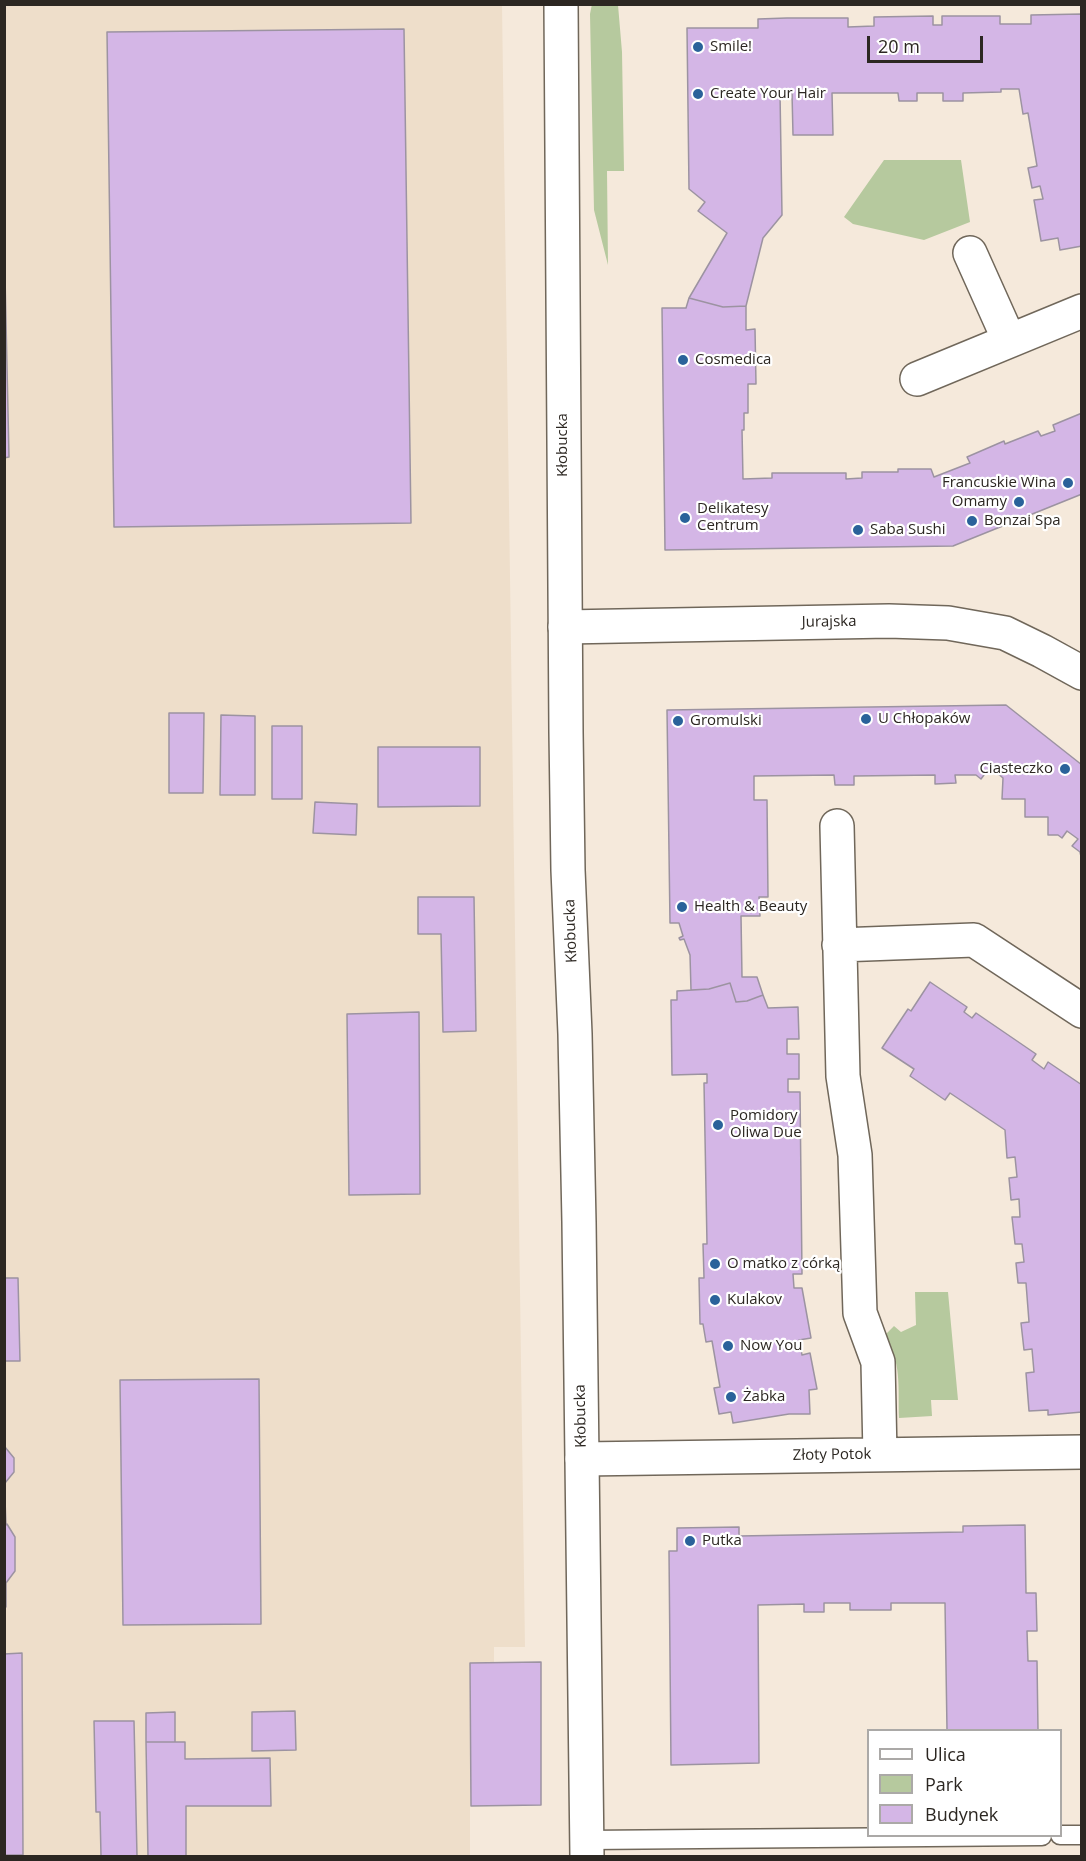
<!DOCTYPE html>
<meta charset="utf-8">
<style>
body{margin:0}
#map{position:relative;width:1086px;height:1861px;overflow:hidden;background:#f5e9db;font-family:"Open Sans",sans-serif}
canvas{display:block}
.frame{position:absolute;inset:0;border:6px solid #2c2722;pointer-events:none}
.legend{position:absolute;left:867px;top:1729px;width:195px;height:108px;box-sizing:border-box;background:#fff;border:2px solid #aba9a7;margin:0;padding:8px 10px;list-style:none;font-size:18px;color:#2c2722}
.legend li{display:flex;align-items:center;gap:12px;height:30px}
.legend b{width:30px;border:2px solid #aba9a7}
.scale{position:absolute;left:867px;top:36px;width:116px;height:27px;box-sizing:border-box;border:3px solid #2c2722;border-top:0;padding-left:8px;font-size:18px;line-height:21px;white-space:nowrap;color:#2c2722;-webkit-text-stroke:4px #fff;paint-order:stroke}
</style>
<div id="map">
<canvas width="1086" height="1861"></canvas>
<div class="frame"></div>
<ul class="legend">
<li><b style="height:8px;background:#fff"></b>Ulica</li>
<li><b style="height:16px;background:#b6c99e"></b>Park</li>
<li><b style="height:16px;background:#d4b6e6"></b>Budynek</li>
</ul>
<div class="scale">20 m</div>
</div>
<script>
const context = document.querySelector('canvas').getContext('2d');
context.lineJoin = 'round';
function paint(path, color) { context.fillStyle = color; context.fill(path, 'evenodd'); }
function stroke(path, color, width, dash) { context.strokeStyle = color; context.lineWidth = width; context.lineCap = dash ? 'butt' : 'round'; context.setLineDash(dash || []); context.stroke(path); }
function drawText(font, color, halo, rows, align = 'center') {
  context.font = font + ' "Open Sans",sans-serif'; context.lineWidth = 4.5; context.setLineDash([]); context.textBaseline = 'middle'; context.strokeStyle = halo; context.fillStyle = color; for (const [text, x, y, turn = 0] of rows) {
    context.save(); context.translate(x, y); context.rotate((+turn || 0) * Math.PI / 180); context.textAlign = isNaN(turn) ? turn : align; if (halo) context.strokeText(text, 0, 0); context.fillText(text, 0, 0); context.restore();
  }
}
paint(new Path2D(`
 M 5,5 L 502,5 L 525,1647 L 494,1647 L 494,1663 L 470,1663 L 470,1856 L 5,1856 Z`), '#eedeca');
paint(new Path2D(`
 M 592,4 L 618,5 L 622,52 L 624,171 L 607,171 L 608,265 L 594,210 L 590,14 Z
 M 884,160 L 961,160 L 970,222 L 924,240 L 853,224 L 844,217 Z
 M 915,1292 L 948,1292 L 958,1400 L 931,1400 L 932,1416 L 899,1418 C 898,1389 902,1359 884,1336 L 894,1326 L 901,1332 L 916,1325 Z`), '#b6c99e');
const building = new Path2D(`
 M 1082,14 L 1082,246 L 1060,250 L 1058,238 L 1041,241 L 1034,200 L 1043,199 L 1040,186 L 1032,188 L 1028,168 L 1037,166 L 1028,113 L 1023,114 L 1019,89 L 1001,89 L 1001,92 L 963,93 L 963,101 L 943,101 L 943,93 L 917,93 L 917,101 L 899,101 L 898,93 L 832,93 L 833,135 L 793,135 L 792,93 L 780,93 L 782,215 L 763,238 L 746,306 L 723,307 L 689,298 L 727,233 L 698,211 L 705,202 L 689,189 L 687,28 L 758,28 L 758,19 L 787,18 L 848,18 L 848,27 L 874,26 L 874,17 L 933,16 L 933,25 L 942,25 L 942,16 L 1000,16 L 1000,24 L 1031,24 L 1031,15 Z
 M 404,29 L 411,523 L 114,527 L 107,32 Z
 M 4,231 L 9,457 L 4,458 Z
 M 689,298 L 723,307 L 746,306 L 746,330 L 755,329 L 756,384 L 748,384 L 748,413 L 744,413 L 744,430 L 742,430 L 743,479 L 772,478 L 772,473 L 846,473 L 846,479 L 862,478 L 862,472 L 898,472 L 898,469 L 931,469 L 934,477 L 970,463 L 967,457 L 1004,441 L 1005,444 L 1038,431 L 1041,436 L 1055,431 L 1053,425 L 1082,413 L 1082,494 L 953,546 L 665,550 L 662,308 L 686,308 Z
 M 1006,705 L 1082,765 L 1082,861 L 1080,852 L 1072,846 L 1078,839 L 1067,831 L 1062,838 L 1058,835 L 1048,835 L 1048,817 L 1025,817 L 1025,799 L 1002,799 L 1003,778 L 990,767 L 981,779 L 976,775 L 955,775 L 956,783 L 935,784 L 935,775 L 854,776 L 854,785 L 835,785 L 834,775 L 754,776 L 754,800 L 767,800 L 768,897 L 759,897 L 760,916 L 741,916 L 742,977 L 757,977 L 763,995 L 747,1001 L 736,1002 L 730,983 L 709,989 L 691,990 L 690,955 L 684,939 L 680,940 L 679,938 L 683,936 L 679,923 L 670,923 L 667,710 Z
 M 169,713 L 204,713 L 203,793 L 169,793 Z
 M 221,715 L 255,716 L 255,795 L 220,795 Z
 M 272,726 L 302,726 L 302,799 L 272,799 Z
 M 378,747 L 480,747 L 480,806 L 378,807 Z
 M 315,802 L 357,804 L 356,835 L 313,833 Z
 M 418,897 L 474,897 L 476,1031 L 443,1032 L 441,934 L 418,934 Z
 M 930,982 L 967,1007 L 964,1012 L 972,1018 L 976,1013 L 1036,1054 L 1032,1060 L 1044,1069 L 1048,1062 L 1082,1085 L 1082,1412 L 1048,1415 L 1048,1410 L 1029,1411 L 1026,1373 L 1034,1372 L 1032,1349 L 1024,1350 L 1021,1323 L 1029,1322 L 1026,1283 L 1018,1283 L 1016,1263 L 1024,1262 L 1022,1244 L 1015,1244 L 1012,1217 L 1020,1217 L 1019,1199 L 1011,1200 L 1009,1178 L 1017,1177 L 1015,1157 L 1007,1158 L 1005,1130 L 950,1093 L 945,1100 L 910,1076 L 914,1069 L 882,1048 L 908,1009 L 911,1011 Z
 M 730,983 L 736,1002 L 747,1001 L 763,995 L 768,1008 L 798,1007 L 799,1039 L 787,1039 L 787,1054 L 799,1054 L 799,1079 L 788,1079 L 788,1092 L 800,1092 L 802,1274 L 793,1274 L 794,1288 L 802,1288 L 811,1338 L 799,1340 L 802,1355 L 810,1353 L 817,1389 L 809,1390 L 810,1414 L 789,1414 L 733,1423 L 731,1412 L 719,1414 L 714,1388 L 720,1387 L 712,1341 L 706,1342 L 703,1324 L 700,1324 L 699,1278 L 704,1278 L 703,1244 L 707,1244 L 704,1083 L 707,1083 L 707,1074 L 672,1075 L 671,1000 L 677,1000 L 677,991 L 709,989 Z
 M 419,1012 L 420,1194 L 349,1195 L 347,1014 Z
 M 4,1278 L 18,1278 L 20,1361 L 4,1361 Z
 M 259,1379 L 261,1624 L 123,1625 L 120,1380 Z
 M 4,1437 L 5,1447 L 14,1458 L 14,1472 L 5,1483 L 5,1500 L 6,1525 L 7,1524 L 15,1537 L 15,1571 L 6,1583 L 6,1607 L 4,1607 Z
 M 1025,1525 L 1026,1593 L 1036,1593 L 1037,1631 L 1027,1631 L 1028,1661 L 1037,1661 L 1038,1730 L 947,1730 L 945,1603 L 891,1603 L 891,1610 L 850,1610 L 850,1603 L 824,1603 L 824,1612 L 804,1612 L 804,1604 L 758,1605 L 759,1763 L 671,1765 L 669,1551 L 677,1551 L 677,1528 L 739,1527 L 739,1536 L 963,1532 L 963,1526 Z
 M 22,1653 L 23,1855 L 4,1855 L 4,1654 Z
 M 541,1662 L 541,1805 L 471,1806 L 470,1663 Z
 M 295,1711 L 296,1750 L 252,1751 L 252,1712 Z
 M 175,1712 L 175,1742 L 146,1742 L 146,1713 Z
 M 94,1721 L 134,1721 L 137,1856 L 101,1856 L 100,1812 L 96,1812 Z
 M 146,1742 L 185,1742 L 185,1759 L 270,1758 L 271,1806 L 186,1806 L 186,1856 L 148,1856 Z`);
paint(building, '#d4b6e6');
stroke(building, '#9c93a1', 1.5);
const service = new Path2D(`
 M 1060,1835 L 1082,1835
 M 587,1840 L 1042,1836`);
const minor = new Path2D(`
 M 970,253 L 1009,340
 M 917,379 L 1082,311
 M 565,627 L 889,621 L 948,623 L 1005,633 L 1042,651 L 1082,673
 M 837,826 L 843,1076 L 855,1155 L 860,1313 L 878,1362 L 880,1455
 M 839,945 L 974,940 L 1082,1011
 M 582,1459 L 1082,1452`);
const tertiary = new Path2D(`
 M 561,4 L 566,732 L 568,870 L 575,1034 L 579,1222 L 587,1856`);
stroke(service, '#70675a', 21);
stroke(minor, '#70675a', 36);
stroke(tertiary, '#70675a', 36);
stroke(service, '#fff', 18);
stroke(minor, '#fff', 33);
stroke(tertiary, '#fff', 33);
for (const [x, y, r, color] of [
 [698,47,6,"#2a629a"],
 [698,94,6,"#2a629a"],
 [683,360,6,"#2a629a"],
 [1068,483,6,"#2a629a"],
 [1019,502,6,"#2a629a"],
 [685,518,6,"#2a629a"],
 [972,521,6,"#2a629a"],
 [858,530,6,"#2a629a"],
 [866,719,6,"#2a629a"],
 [678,721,6,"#2a629a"],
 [1065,769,6,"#2a629a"],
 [682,907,6,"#2a629a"],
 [718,1125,6,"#2a629a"],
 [715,1264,6,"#2a629a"],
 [715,1300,6,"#2a629a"],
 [728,1346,6,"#2a629a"],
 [731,1397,6,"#2a629a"],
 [690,1541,6,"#2a629a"]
]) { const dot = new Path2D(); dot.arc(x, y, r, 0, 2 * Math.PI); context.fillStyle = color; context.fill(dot); stroke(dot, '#fff', 2); }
drawText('15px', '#2c2722', '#fff', [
 ["Smile!",710,47],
 ["Create Your Hair",710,94],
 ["Cosmedica",695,360],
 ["Francuskie Wina",1056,483,"right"],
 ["Omamy",1007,502,"right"],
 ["Delikatesy",697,509],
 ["Centrum",697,526],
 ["Bonzai Spa",984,521],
 ["Saba Sushi",870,530],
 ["U Chłopaków",878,719],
 ["Gromulski",690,721],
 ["Ciasteczko",1053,769,"right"],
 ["Health & Beauty",694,907],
 ["Pomidory",730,1116],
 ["Oliwa Due",730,1133],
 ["O matko z córką",727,1264],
 ["Kulakov",727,1300],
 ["Now You",740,1346],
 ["Żabka",743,1397],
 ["Putka",702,1541]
], 'left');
drawText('15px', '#2c2722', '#fff', [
 ["Kłobucka",563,445,-90],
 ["Jurajska",829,622,-1],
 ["Kłobucka",571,931,-92],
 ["Kłobucka",581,1416,-91],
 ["Złoty Potok",832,1455,-1]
]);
</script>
